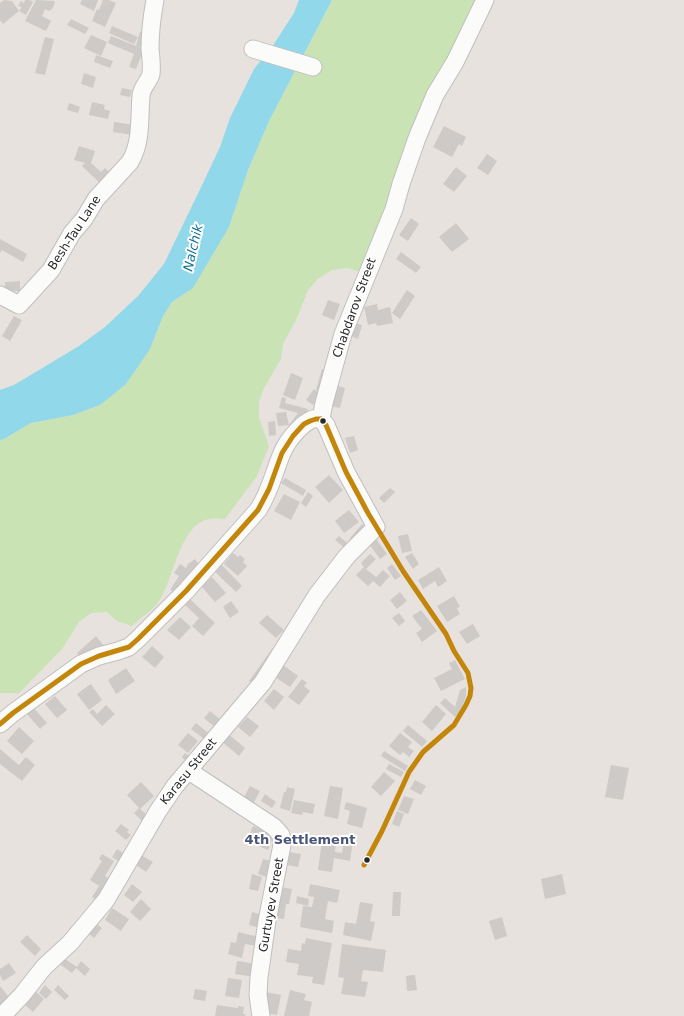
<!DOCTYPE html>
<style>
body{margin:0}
canvas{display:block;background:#e7e2dd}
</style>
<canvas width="684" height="1016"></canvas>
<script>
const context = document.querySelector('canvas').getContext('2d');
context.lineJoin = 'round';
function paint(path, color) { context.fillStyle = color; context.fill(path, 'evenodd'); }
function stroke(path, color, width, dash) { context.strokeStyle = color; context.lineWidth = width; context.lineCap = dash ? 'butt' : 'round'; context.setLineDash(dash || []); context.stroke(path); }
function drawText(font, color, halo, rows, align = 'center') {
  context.font = font + ' "DejaVu Sans",sans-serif'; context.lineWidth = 4; context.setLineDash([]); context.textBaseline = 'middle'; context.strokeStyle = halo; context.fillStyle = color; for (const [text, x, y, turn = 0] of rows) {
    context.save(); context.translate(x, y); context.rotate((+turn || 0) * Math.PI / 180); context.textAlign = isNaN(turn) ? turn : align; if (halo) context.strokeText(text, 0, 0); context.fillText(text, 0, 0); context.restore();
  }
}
paint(new Path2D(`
 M 332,0 L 485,0 L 367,274 L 347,268 L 332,270 L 319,278 L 308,290 L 297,318 L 283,344 L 281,359 L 264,388 L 259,402 L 259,418 L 269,446 L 257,476 L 225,519 C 221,519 215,518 210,519 C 179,523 174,582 157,604 C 151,611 139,619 132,626 L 117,621 L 107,612 L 91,613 L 79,622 L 62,649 L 19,693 L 0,693 L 0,440 L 4,439 L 31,423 L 73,415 L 100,405 L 150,349 L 163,316 L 172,302 L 193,288 L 229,227 L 248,170 L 269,121 Z`), '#cae3b5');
paint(new Path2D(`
 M 299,0 L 332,0 L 269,121 L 248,170 L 229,227 L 193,288 L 172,302 L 163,316 L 150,349 L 126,384 L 100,405 L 73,415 L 31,423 L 4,439 L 0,440 L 0,390 L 14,385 L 79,346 L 105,327 L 138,296 L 164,264 L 204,181 L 220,147 L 230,118 L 254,69 L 274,44 L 294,13 Z`), '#90d8ea');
paint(new Path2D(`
 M 4,0 L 12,1 L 19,11 L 22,7 L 18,6 L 21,1 L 24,3 L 25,0 L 30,0 L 33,2 L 26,15 L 19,11 L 3,24 L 0,20 L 0,3 Z
 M 36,0 L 54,1 L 55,3 L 52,9 L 49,11 L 45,9 L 42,16 L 51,21 L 46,31 L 25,21 Z
 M 82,0 L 98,0 L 94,11 L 80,4 Z
 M 103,0 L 109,0 L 116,3 L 105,27 L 92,21 L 97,9 L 99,10 Z
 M 71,19 L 89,28 L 85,34 L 67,25 Z
 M 112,26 L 138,37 L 134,44 L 109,33 Z
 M 140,32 L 147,34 L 144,48 L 136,46 Z
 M 91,35 L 107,42 L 101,56 L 84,48 Z
 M 111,36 L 144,49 L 136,69 L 129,67 L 134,54 L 108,43 Z
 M 45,37 L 54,39 L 45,75 L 35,73 Z
 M 96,55 L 113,61 L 110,68 L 94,62 Z
 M 84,73 L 96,77 L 93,88 L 81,84 Z
 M 122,88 L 132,90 L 130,97 L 120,95 Z
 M 92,102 L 105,105 L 104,109 L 110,111 L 108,119 L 89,115 Z
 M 69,103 L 80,107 L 78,113 L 67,110 Z
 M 114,122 L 134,125 L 133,135 L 113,132 Z
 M 444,126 L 466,137 L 462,146 L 459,144 L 452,157 L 433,147 Z
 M 79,146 L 95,151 L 91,163 L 101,172 L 105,168 L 111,174 L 102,185 L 82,166 L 85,163 L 74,160 Z
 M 487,154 L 497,161 L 488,175 L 477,168 Z
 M 456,167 L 467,176 L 454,192 L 443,184 Z
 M 411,218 L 419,224 L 408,241 L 399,235 Z
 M 456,223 L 469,239 L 452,252 L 439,237 Z
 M 0,239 L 27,254 L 23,262 L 2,250 L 0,253 Z
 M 401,252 L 421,267 L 416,273 L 396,259 Z
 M 20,281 L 20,291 L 5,291 L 5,282 Z
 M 407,290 L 415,296 L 400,319 L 392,313 Z
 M 328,300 L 340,304 L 334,320 L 322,315 Z
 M 377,304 L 378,310 L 390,307 L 393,323 L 377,326 L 376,323 L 368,325 L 364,307 Z
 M 14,316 L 22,320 L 10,341 L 2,336 Z
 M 355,323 L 362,325 L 358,339 L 351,336 Z
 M 322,369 L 328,370 L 322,391 L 316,390 Z
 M 291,373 L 303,378 L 295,400 L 283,395 Z
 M 335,385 L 345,388 L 340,408 L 330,406 Z
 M 314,389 L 321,394 L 313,405 L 306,400 Z
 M 282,397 L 286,398 L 285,403 L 308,409 L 306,415 L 293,428 L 289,425 L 278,426 L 276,413 L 286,412 L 289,425 L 298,413 L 279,408 Z
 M 275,421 L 276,435 L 269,436 L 268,422 Z
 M 354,436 L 358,450 L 350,453 L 345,438 Z
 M 329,475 L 343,490 L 329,503 L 315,487 Z
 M 285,478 L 306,490 L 303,496 L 281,483 Z
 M 390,488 L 395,492 L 384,503 L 379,498 Z
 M 308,492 L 313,496 L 306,507 L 301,503 Z
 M 284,494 L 300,502 L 291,520 L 274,511 Z
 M 349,510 L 359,522 L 344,533 L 335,521 Z
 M 362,524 L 367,528 L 355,543 L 350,538 Z
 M 408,534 L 412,551 L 402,553 L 398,536 Z
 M 339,536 L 351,546 L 347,550 L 335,540 Z
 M 376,539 L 387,554 L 380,559 L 369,544 Z
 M 233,553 L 238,557 L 240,555 L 245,559 L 243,562 L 247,566 L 238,576 L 224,564 Z
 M 412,553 L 419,564 L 413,569 L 405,557 Z
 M 370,554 L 376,559 L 366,569 L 376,577 L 383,570 L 390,576 L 380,587 L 373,581 L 368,586 L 356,575 L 364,567 L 361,563 Z
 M 195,559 L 200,566 L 178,594 L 170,590 L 179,576 L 174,573 L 180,564 L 186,568 L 188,564 Z
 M 220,563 L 242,586 L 236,592 L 213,570 Z
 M 392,564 L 401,576 L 395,580 L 387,568 Z
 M 439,567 L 447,581 L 438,587 L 435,581 L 423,589 L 418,580 Z
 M 212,577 L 226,593 L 215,602 L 201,586 Z
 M 400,592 L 407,601 L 397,609 L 390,600 Z
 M 454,596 L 460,607 L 457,608 L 460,614 L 447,622 L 437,606 Z
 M 189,598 L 215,623 L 203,636 L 192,626 L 199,618 L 184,604 Z
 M 231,601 L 239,612 L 230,618 L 223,607 Z
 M 421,610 L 437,631 L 422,642 L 416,633 L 422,629 L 412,616 Z
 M 399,613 L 405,621 L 399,626 L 392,618 Z
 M 267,615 L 284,630 L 276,638 L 259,623 Z
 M 180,617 L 191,627 L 179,640 L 167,630 Z
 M 473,624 L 480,636 L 467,644 L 459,632 Z
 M 96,636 L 105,647 L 100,651 L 97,646 L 82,659 L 77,653 Z
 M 152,646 L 164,657 L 155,668 L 142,657 Z
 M 272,649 L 278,653 L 255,685 L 249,681 Z
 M 455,660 L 465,679 L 441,691 L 434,678 L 452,669 L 449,663 Z
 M 283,665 L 298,676 L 290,687 L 275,677 Z
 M 126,668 L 135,681 L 116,694 L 108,680 Z
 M 302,679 L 307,683 L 304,686 L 310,691 L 299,705 L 288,697 Z
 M 91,684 L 102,700 L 89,710 L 77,694 Z
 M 466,687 L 466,697 L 460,712 L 455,717 L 440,703 L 445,698 L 455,707 L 460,690 Z
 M 274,689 L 284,697 L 274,710 L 264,701 Z
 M 55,696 L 67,710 L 57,718 L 45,704 Z
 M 106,705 L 115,714 L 102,726 L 89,712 L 93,709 L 97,714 Z
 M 436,705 L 446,714 L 432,731 L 422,722 Z
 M 33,707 L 47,723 L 40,729 L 26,713 Z
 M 210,711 L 223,722 L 217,729 L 204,718 Z
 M 247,717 L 259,726 L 250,737 L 238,727 Z
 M 196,723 L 212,736 L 207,741 L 191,729 Z
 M 408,725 L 427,741 L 422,747 L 403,731 Z
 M 19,727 L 34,741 L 22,754 L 7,741 Z
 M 188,733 L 198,741 L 188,753 L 178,745 Z
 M 227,733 L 245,748 L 239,756 L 221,741 Z
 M 400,733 L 412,742 L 408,747 L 414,751 L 409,757 L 403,752 L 400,755 L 389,746 Z
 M 0,749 L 19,765 L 26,757 L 35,765 L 22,781 L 0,764 Z
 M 384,751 L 408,766 L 405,771 L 381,756 Z
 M 185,753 L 193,759 L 189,764 L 182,757 Z
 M 389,764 L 404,772 L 401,777 L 386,769 Z
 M 611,765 L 629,768 L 623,800 L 605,797 Z
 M 384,772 L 395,781 L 381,796 L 371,787 Z
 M 415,780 L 426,786 L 421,795 L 410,789 Z
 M 141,782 L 154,796 L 140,809 L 148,816 L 143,822 L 134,813 L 139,808 L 127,795 Z
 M 250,786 L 260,791 L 253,804 L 243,799 Z
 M 330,786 L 343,788 L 338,819 L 324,816 Z
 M 287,787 L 295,789 L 290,811 L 280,808 L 284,792 L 286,792 Z
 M 265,794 L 276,802 L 272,808 L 261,801 Z
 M 404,796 L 414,799 L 408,814 L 398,810 Z
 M 294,800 L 315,804 L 313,814 L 303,812 L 302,815 L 291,813 Z
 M 346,802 L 367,808 L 362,828 L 347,824 L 350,811 L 344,809 Z
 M 397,811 L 404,814 L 399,827 L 392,824 Z
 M 121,824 L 129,830 L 127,832 L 131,835 L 126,840 L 115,831 Z
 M 253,826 L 274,835 L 268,850 L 247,841 Z
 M 344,839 L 353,840 L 350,861 L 334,858 L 332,872 L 318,870 L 322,840 L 336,842 L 335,852 L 342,853 Z
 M 117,849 L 128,856 L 123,864 L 112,857 Z
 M 289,852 L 301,854 L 298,867 L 287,865 Z
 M 102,854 L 114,861 L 105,876 L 114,882 L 100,903 L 92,897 L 99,886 L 90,880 L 102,861 L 99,859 Z
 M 141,855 L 153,862 L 146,872 L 135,864 Z
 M 263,859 L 274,862 L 269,878 L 258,874 Z
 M 252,874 L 262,877 L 258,891 L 249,889 Z
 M 562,874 L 566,894 L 545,899 L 541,879 Z
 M 132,884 L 142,892 L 133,902 L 124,895 Z
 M 310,884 L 340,890 L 337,903 L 328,901 L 325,919 L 334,921 L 332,933 L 300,927 L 303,906 L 312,907 L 314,897 L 308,896 Z
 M 281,887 L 292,889 L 289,904 L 286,904 L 284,919 L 274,918 Z
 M 393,892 L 401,892 L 400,916 L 392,916 Z
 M 297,896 L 309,899 L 308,906 L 296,903 Z
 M 141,899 L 151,909 L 140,921 L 130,912 Z
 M 360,902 L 373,904 L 370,921 L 375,922 L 371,941 L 343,935 L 345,922 L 356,924 Z
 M 112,908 L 129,919 L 121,931 L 105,920 Z
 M 252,912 L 263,915 L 260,928 L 249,925 Z
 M 502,917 L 507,936 L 495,940 L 489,921 Z
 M 96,923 L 102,928 L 94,938 L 88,933 Z
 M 238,932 L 259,937 L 257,946 L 245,944 L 242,958 L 228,954 L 231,942 L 236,943 Z
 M 27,935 L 41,949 L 35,956 L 20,942 Z
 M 306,938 L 332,943 L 324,985 L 312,983 L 313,977 L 297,975 L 299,964 L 286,962 L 288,949 L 301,951 L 302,943 L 305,944 Z
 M 342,944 L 386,950 L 383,972 L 363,970 L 361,981 L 368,982 L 365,997 L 341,994 L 344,978 L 338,977 Z
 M 65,959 L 77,967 L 81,961 L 90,969 L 85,976 L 76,968 L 72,973 L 61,965 Z
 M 237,961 L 256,964 L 254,977 L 235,974 Z
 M 9,963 L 16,973 L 3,981 L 0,975 L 0,969 Z
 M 415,975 L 417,990 L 407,991 L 406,976 Z
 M 228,978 L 242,980 L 239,998 L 225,996 Z
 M 45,985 L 52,992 L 46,999 L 39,993 Z
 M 58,985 L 69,996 L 65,1000 L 54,990 Z
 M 0,986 L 9,997 L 0,1004 Z
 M 195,989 L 207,991 L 205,1001 L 193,999 Z
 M 290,990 L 306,994 L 304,1000 L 312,1002 L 309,1016 L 284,1016 Z
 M 35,991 L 44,999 L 33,1012 L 24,1004 Z
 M 266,992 L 281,995 L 277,1015 L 265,1013 Z
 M 217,1005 L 238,1008 L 238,1006 L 244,1007 L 243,1014 L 246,1014 L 245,1016 L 215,1016 Z`), '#cecac7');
const minor = new Path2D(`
 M 253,49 L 313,67
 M 0,295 L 19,305 L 51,270 L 72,233 L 84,219 L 96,199 L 130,162 C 142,142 139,119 141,96 C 141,88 149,82 151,74 C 152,66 151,58 150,49 C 150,33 152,16 155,0
 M 321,419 L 324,403 L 343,334 L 394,209 L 401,184 L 417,138 L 435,95 L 455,62 L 485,0
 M 0,724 L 13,713 L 81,664 L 99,656 L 118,651 L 129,647 L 138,639 L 186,591 L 258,510 C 270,492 274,472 282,453 C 287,441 307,414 321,419
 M 189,771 L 274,827 L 281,835 L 282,845 L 267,921 L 259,977 L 258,995 L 261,1016
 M 2,1016 L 22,995 L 44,967 L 70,943 L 106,900 L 158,811 L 175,786 L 263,682 L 317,595 L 347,556 L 376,527 L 346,472 L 326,425 L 321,419`);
stroke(minor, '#c0bfbf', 19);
stroke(minor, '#fbfbfa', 17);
stroke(new Path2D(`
 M 321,419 L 326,425 L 346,472 L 368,513 L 403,571 L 446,634 L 454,651 L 468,673 L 471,688 L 470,696 L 466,705 L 454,725 L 423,752 L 409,772 L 382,831 L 364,865
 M 0,724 L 13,713 L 81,664 L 99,656 L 129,647 L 138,639 L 186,591 L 258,510 L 269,489 L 282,453 L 293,436 L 304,424 L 310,421 L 316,419 L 321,419`), '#c3860a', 5);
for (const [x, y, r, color] of [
 [323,421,3.5,"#282828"],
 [367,860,3.5,"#282828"]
]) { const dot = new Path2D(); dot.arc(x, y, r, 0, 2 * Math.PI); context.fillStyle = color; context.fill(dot); stroke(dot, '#fff', 1.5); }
drawText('12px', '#282828', '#fff', [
 ["Besh-Tau Lane",75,233,-57],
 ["Chabdarov Street",355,308,-70],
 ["Karasu Street",189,772,-51],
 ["Gurtuyev Street",272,905,-80]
]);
drawText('italic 13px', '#0c6f98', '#fff', [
 ["Nalchik",194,248,-77]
]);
drawText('bold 13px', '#485479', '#fff', [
 ["4th Settlement",300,841]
]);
</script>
